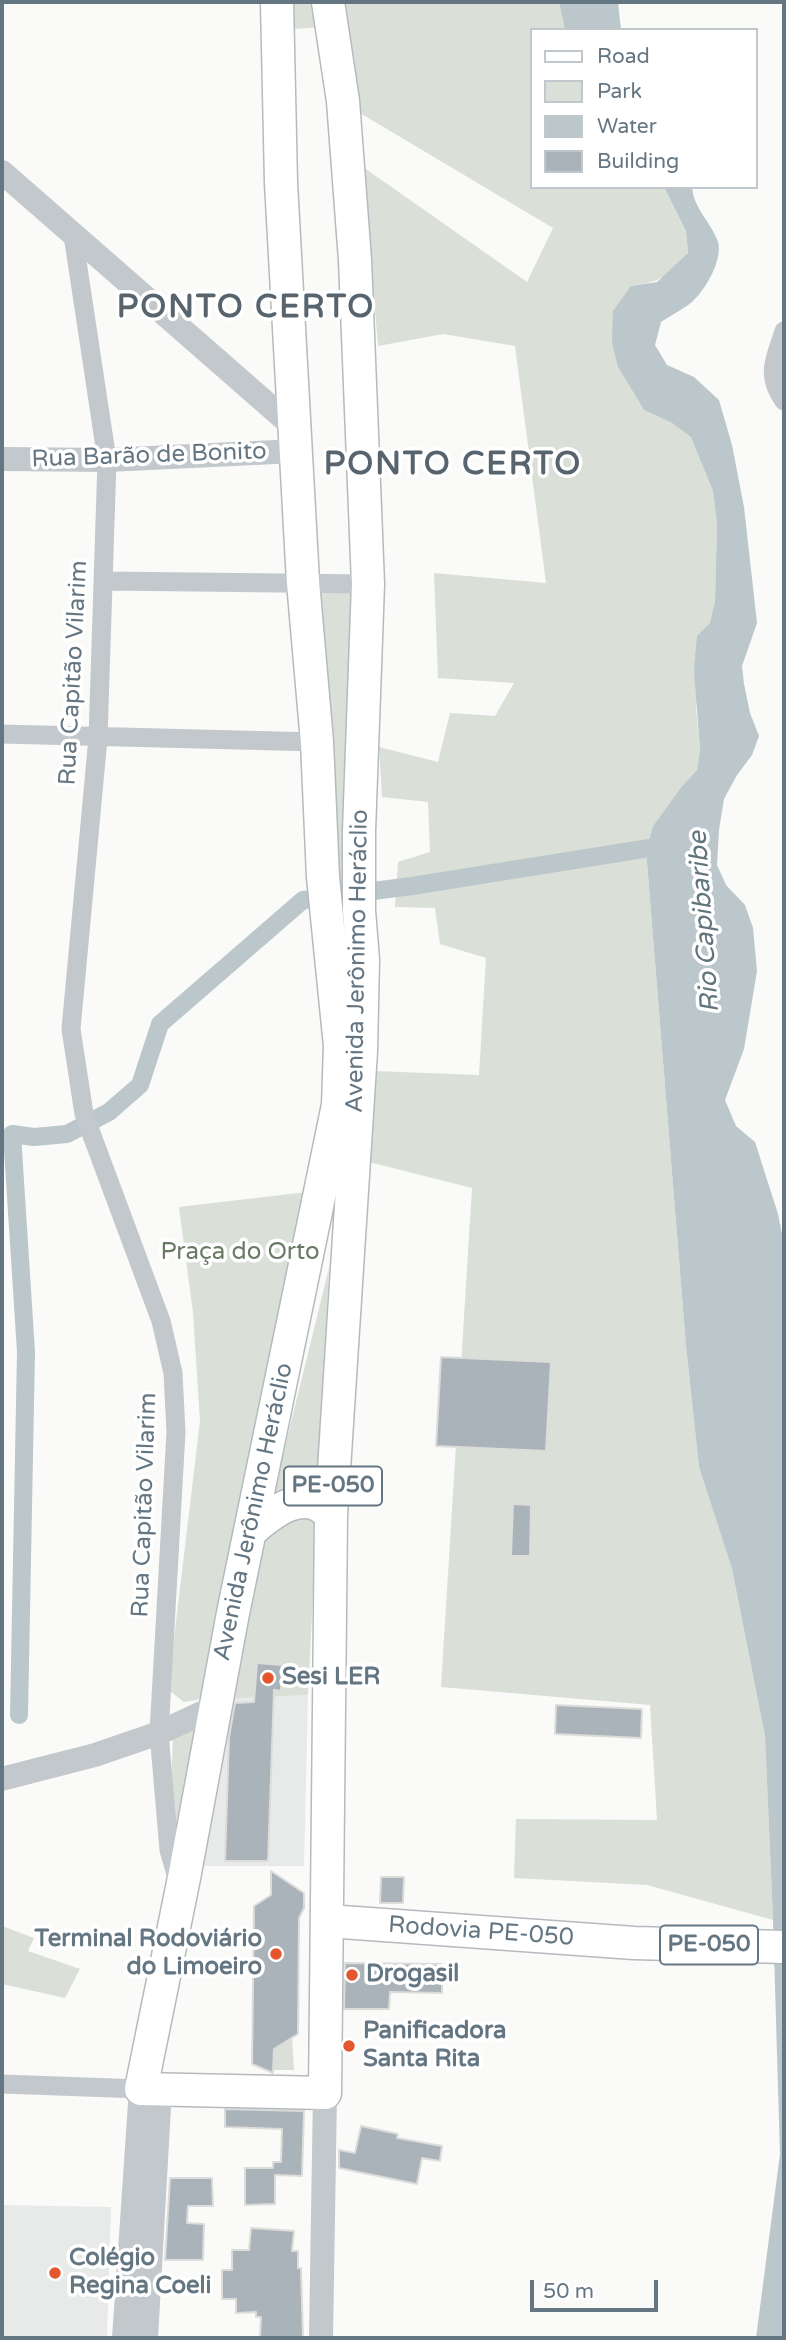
<!DOCTYPE html>
<meta charset="utf-8">
<style>
body{margin:0}
#map{position:relative;width:786px;height:2340px;overflow:hidden;background:#fafaf8;font-family:"Varela Round",sans-serif}
canvas{display:block}
.frame{position:absolute;inset:0;border:4px solid #657683;pointer-events:none}
.legend{position:absolute;left:530px;top:28px;width:228px;height:161px;box-sizing:border-box;background:#fff;border:2px solid #c1c8cd;margin:0;padding:9px 12px;list-style:none;font-size:21px;color:#657683}
.legend li{display:flex;align-items:center;gap:14px;height:35px}
.legend b{width:35px;border:2px solid #c1c8cd}
.scale{position:absolute;left:530px;top:2280px;width:128px;height:32px;box-sizing:border-box;border:4px solid #657683;border-top:0;padding-left:9px;font-size:21px;line-height:24px;white-space:nowrap;color:#657683;-webkit-text-stroke:5px #fff;paint-order:stroke}
</style>
<div id="map">
<canvas width="786" height="2340"></canvas>
<div class="frame"></div>
<ul class="legend">
<li><b style="height:9px;background:#fff"></b>Road</li>
<li><b style="height:19px;background:#dadfd7"></b>Park</li>
<li><b style="height:19px;background:#bbc7cb"></b>Water</li>
<li><b style="height:19px;background:#aab3b9"></b>Building</li>
</ul>
<div class="scale">50 m</div>
</div>
<script>
const context = document.querySelector('canvas').getContext('2d');
context.lineJoin = 'round';
function paint(path, color) { context.fillStyle = color; context.fill(path, 'evenodd'); }
function stroke(path, color, width, dash) { context.strokeStyle = color; context.lineWidth = width; context.lineCap = dash ? 'butt' : 'round'; context.setLineDash(dash || []); context.stroke(path); }
function drawText(font, color, halo, rows, align = 'center') {
  context.font = font + ' "Varela Round",sans-serif'; context.lineWidth = 7; context.setLineDash([]); context.textBaseline = 'middle'; context.strokeStyle = halo; context.fillStyle = color; for (const [text, x, y, turn = 0] of rows) {
    context.save(); context.translate(x, y); context.rotate((+turn || 0) * Math.PI / 180); context.textAlign = isNaN(turn) ? turn : align; if (halo) context.strokeText(text, 0, 0); context.fillText(text, 0, 0); context.restore();
  }
}
paint(new Path2D(`
 M 308,1695 L 304,1866 L 195,1866 L 223,1699 Z
 M 2,2205 L 111,2207 L 107,2338 L 2,2338 Z`), '#e8e9e9');
paint(new Path2D(`
 M 291,2 L 319,2 L 323,27 L 292,29 Z
 M 346,2 L 559,2 L 565,30 L 532,30 L 532,187 L 664,187 L 686,231 L 688,253 C 665,277 664,281 631,286 L 618,367 L 644,410 L 672,423 L 691,436 L 713,491 L 717,525 L 715,602 L 696,707 L 700,750 L 697,770 L 682,786 L 653,826 L 646,850 L 686,1346 L 699,1467 L 732,1569 L 765,1736 L 773,1920 L 647,1885 L 514,1878 L 516,1819 L 657,1820 L 650,1705 L 441,1687 L 472,1188 L 365,1161 L 374,1071 L 479,1075 L 486,958 L 440,944 L 435,908 L 395,907 L 398,862 L 430,852 L 428,802 L 382,797 L 379,747 L 438,762 L 450,713 L 495,716 L 514,683 L 438,678 L 434,573 L 546,583 L 515,346 L 443,334 L 378,346 L 363,167 L 527,282 L 553,228 L 355,110 Z
 M 353,592 L 350,984 L 341,960 L 319,593 Z
 M 307,1192 L 204,1694 L 197,1700 L 184,1702 L 171,1692 L 169,1680 L 200,1421 L 193,1313 L 179,1207 Z
 M 329,1268 L 308,1695 L 223,1699 Z
 M 195,1727 L 178,1824 L 176,1831 L 171,1779 L 173,1739 Z
 M 2,1926 L 34,1938 L 28,1951 L 80,1969 L 65,1998 L 2,1984 Z
 M 292,2037 L 294,2070 L 273,2070 L 274,2049 Z`), '#dadfd7');
paint(new Path2D(`
 M 559,2 L 618,2 L 621,30 L 565,30 Z
 M 664,187 L 692,187 C 694,210 712,223 718,242 C 723,259 706,289 693,301 C 684,309 671,315 661,322 L 655,345 L 667,365 L 694,377 L 719,400 L 732,445 L 744,507 L 757,623 L 742,666 L 744,684 L 750,713 L 759,736 L 752,755 L 737,775 L 724,799 L 719,830 L 717,865 L 726,885 L 745,905 L 753,928 L 757,971 L 744,1049 L 725,1100 L 736,1126 L 755,1142 L 778,1214 L 784,1244 L 784,2338 L 756,2338 L 780,2154 L 773,1920 L 765,1736 L 732,1569 L 699,1467 L 686,1346 L 646,850 L 653,826 L 682,786 L 697,770 L 700,750 L 694,670 L 697,636 L 710,623 L 715,602 L 717,525 L 713,491 L 691,437 L 672,423 L 644,410 L 618,367 L 612,342 L 613,311 L 631,286 L 657,282 L 688,253 L 686,231 Z`), '#bbc7cb');
stroke(new Path2D(`
 M 19,1715 L 26,1352 L 12,1134 L 34,1137 L 67,1134 L 109,1112 L 140,1085 L 160,1024 L 303,900 L 412,886 L 668,845`), '#bbc7cb', 18);
const building = new Path2D(`
 M 441,1357 L 551,1362 L 546,1451 L 436,1446 Z
 M 513,1504 L 531,1505 L 530,1556 L 511,1556 Z
 M 257,1663 L 282,1665 L 281,1691 L 274,1690 L 268,1861 L 225,1861 L 229,1737 L 235,1703 L 254,1702 Z
 M 556,1705 L 642,1709 L 641,1738 L 555,1734 Z
 M 271,1871 L 304,1893 L 304,1908 L 299,1918 L 298,2034 L 274,2049 L 273,2073 L 252,2064 L 254,1906 L 271,1895 Z
 M 381,1877 L 404,1877 L 403,1903 L 380,1903 Z
 M 345,1963 L 442,1964 L 442,1993 L 390,1992 L 389,2009 L 344,2009 Z
 M 225,2109 L 304,2111 L 302,2176 L 275,2175 L 275,2204 L 245,2205 L 245,2168 L 273,2168 L 273,2162 L 281,2162 L 282,2129 L 225,2127 Z
 M 361,2126 L 398,2134 L 397,2138 L 442,2146 L 440,2161 L 422,2158 L 417,2184 L 339,2168 L 339,2150 L 355,2153 Z
 M 170,2178 L 212,2178 L 213,2206 L 188,2206 L 187,2223 L 204,2224 L 203,2260 L 165,2260 Z
 M 251,2228 L 294,2231 L 292,2251 L 298,2251 L 298,2268 L 301,2268 L 303,2338 L 260,2338 L 261,2317 L 256,2317 L 256,2312 L 236,2313 L 236,2299 L 222,2299 L 222,2270 L 232,2270 L 232,2250 L 249,2250 Z`);
paint(building, '#aab3b9');
stroke(building, '#dcdcda', 2);
const primary = new Path2D(`
 M 277,2 L 281,183 L 303,582 L 317,742 L 323,877 L 340,1046 L 338,1105 L 233,1613 L 184,1878 L 141,2089 L 325,2093 L 331,1516 L 361,1051 L 363,960 L 359,911 L 359,831 L 368,584 L 355,260 L 343,101 L 328,2
 M 250,1532 C 272,1512 306,1485 331,1516
 M 328,1921 L 634,1943 L 784,1947`);
stroke(primary, '#b5babe', 35);
stroke(new Path2D(`
 M 73,235 L 107,460 L 98,738 L 71,1029 L 84,1114 L 161,1321 L 173,1373 L 176,1432 L 159,1733 L 169,1850 L 178,1881
 M 784,331 C 775,360 765,374 784,401
 M 105,581 L 368,584
 M 2,734 L 317,742
 M 2,2084 L 141,2089`), '#c3c8cc', 19);
stroke(new Path2D(`
 M 2,172 L 297,430
 M 2,459 L 107,460 L 297,451
 M 2,1779 L 95,1755 L 159,1733 L 215,1707
 M 124,2338 L 141,2089
 M 146,2338 L 160,2089
 M 321,2338 L 325,2093`), '#c3c8cc', 24);
stroke(primary, '#fff', 32);
for (const [x, y, r, color] of [
 [268,1678,7,"#e4572e"],
 [276,1954,7,"#e4572e"],
 [352,1975,7,"#e4572e"],
 [349,2046,7,"#e4572e"],
 [55,2273,7,"#e4572e"]
]) { const dot = new Path2D(); dot.arc(x, y, r, 0, 2 * Math.PI); context.fillStyle = color; context.fill(dot); stroke(dot, '#fff', 2.5); }
for (const [x, y, w] of [
 [333,1486,98],
 [709,1945,98]
]) { const box = new Path2D(); box.roundRect(x - w / 2, y - 19.5, w, 39, 5); context.fillStyle = '#fff'; context.fill(box); stroke(box, '#657683', 2); }
drawText('bold 23px', '#657683', null, [
 ["PE-050",333,1486],
 ["PE-050",709,1945]
]);
drawText('24px', '#657683', '#fff', [
 ["Rua Barão de Bonito",149,456,-2],
 ["Rua Capitão Vilarim",74,673,-87],
 ["Avenida Jerônimo Heráclio",358,961,-89],
 ["Rua Capitão Vilarim",145,1505,-88],
 ["Avenida Jerônimo Heráclio",254,1512,-78],
 ["Rodovia PE-050",481,1932,4]
]);
drawText('24px', '#687a64', '#fff', [
 ["Praça do Orto",240,1253]
]);
drawText('bold 24px', '#657683', '#fff', [
 ["Sesi LER",282,1678],
 ["Terminal Rodoviário",262,1940,"right"],
 ["do Limoeiro",262,1968,"right"],
 ["Drogasil",366,1975],
 ["Panificadora",363,2032],
 ["Santa Rita",363,2060],
 ["Colégio",69,2259],
 ["Regina Coeli",69,2287]
], 'left');
drawText('italic 26px', '#60757c', '#fff', [
 ["Rio Capibaribe",705,922,-94]
]);
context.letterSpacing = '2px';
drawText('bold 32px', '#57646e', '#fff', [
 ["PONTO CERTO",246,309],
 ["PONTO CERTO",453,466]
]);
context.letterSpacing = '0px';
</script>
